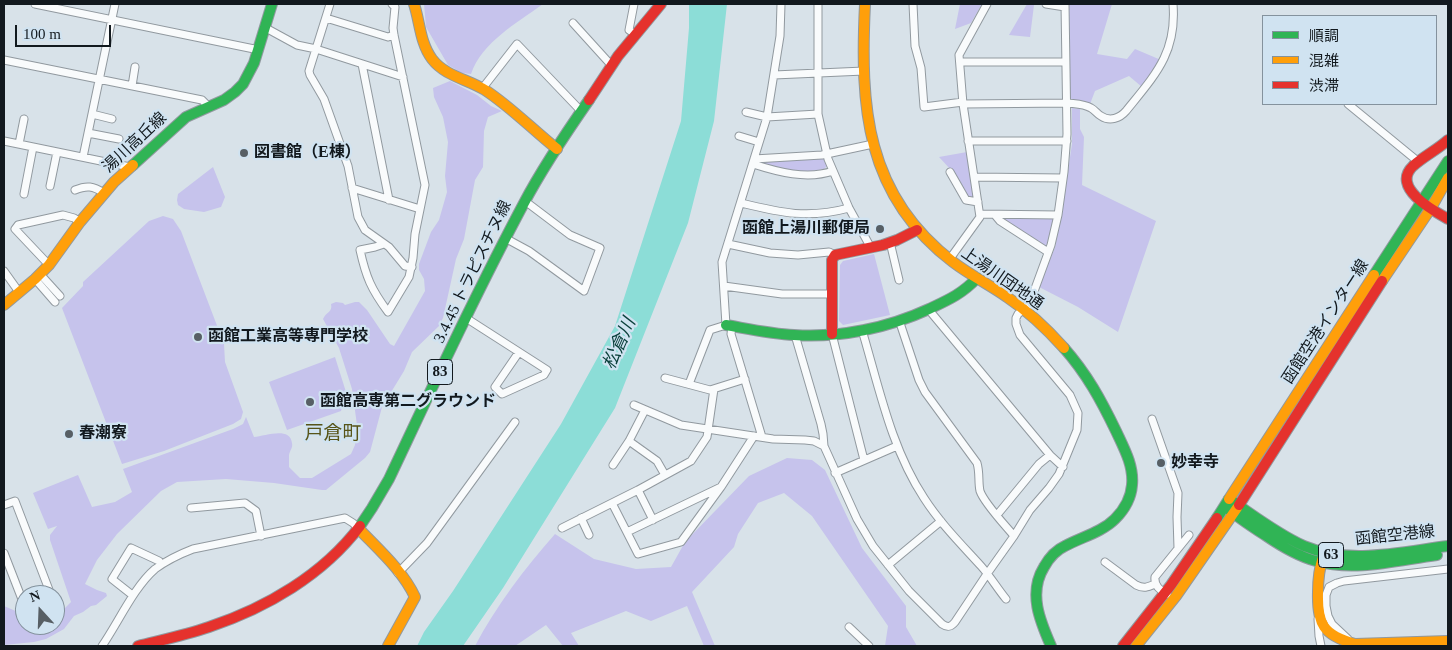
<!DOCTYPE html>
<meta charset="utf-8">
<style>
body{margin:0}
#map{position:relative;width:1452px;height:650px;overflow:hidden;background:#d8e2e9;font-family:"Times New Roman","Noto Sans JP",serif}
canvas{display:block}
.frame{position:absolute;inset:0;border:5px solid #12191e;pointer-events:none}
.legend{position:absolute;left:1262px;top:15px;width:175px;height:90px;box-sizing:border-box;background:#d0e3f1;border:1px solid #84929d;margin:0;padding:6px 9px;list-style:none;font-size:15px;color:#12191e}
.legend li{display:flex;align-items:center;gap:10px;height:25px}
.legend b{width:25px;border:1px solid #84929d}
.north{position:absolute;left:15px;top:585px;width:50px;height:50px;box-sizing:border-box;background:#d0e3f1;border:1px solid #84929d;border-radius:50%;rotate:340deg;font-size:14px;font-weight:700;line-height:20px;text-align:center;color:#12191e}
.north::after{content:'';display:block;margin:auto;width:18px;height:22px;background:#575f65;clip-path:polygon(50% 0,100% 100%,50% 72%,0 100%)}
.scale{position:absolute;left:15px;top:25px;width:96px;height:22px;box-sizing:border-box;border:2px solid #12191e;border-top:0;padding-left:6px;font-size:15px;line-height:18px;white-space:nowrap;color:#12191e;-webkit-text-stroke:4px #d0e3f1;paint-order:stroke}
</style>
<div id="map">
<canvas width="1452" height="650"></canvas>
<div class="frame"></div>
<ul class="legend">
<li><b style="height:6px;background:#30b455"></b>順調</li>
<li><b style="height:6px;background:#ff9f0a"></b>混雑</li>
<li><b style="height:6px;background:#e5322d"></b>渋滞</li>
</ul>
<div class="north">N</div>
<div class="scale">100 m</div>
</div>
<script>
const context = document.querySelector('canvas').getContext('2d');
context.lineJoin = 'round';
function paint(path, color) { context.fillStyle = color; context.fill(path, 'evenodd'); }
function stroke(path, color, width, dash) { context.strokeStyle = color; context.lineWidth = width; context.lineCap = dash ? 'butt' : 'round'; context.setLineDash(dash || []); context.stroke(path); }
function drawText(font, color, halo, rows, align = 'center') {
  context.font = font + ' "Times New Roman","Noto Sans JP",serif'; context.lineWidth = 4.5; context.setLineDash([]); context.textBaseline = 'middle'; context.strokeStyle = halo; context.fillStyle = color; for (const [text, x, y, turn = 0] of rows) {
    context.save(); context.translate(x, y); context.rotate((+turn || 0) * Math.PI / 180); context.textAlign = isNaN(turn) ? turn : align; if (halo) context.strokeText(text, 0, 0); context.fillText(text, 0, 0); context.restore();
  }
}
paint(new Path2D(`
 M 424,4 L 543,4 C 517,23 482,42 471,74 L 462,73 L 448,65 L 426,27 Z
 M 960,4 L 982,4 L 971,23 L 955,29 Z
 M 1027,4 L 1034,5 L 1030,37 L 1009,35 Z
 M 1068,4 L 1112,4 L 1097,54 L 1127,59 L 1135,49 L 1161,60 L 1142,87 L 1129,76 L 1095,91 L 1090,104 L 1073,100 L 1070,98 Z
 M 450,81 L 477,95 L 491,106 L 502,111 L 488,117 L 484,131 L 483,167 L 475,180 L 464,239 L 456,259 L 443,318 L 439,326 L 412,352 L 404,371 L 382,407 L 370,452 L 365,458 L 326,490 L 322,490 L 274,483 L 226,479 L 177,482 L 161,491 L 117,534 L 97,560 L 85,584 L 97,590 L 106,593 L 107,596 L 96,605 L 91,606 L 83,612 L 74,616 L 64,629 L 46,639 L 34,642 L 4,645 L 4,606 L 25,615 L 25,625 L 55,625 L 55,618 L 71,602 L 50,540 L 50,535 L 57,526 L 48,529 L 33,493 L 78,475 L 92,507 L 115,502 L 132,492 L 123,469 L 233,429 L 243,424 L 246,417 L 254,437 C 265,436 290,426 292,443 C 293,448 290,450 289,455 C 289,458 289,463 289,467 L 300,478 L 312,478 L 351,454 L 355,445 L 357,425 L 352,389 L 339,348 L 323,319 C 326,312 333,312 331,304 L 336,302 L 343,303 L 345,305 L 355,302 L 359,302 L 367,310 L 390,344 L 394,346 L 425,291 L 424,279 L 419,270 L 419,264 L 431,232 L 439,220 L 447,192 L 445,176 L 448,142 L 443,117 L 434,97 L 433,88 Z
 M 1072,108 L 1080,109 L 1080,129 L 1084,137 L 1082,185 L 1156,221 L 1118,332 L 1078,307 L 1039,287 L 1055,247 L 1061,217 L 1072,144 Z
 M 967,152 L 974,199 L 967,197 L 952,171 L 939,157 Z
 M 823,158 L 827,166 L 824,169 C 804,174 782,169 763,164 L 763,161 Z
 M 213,167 L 225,197 L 221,207 L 204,212 L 184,209 L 178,205 L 177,200 L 178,194 Z
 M 163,216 L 173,219 L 181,231 L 224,344 L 225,362 L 243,412 L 241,419 L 233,424 L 164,451 L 122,464 L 62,308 L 83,286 L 83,282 L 149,221 Z
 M 1003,217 L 1054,218 L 1046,247 L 1003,220 Z
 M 874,254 L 890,315 L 843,325 L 839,321 L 840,265 L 843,261 Z
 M 335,357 L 346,392 L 341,411 L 287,430 L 269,382 Z
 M 787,458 L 812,460 L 825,470 L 862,548 L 906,606 L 906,627 L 917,646 L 885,646 L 888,626 L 812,516 L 784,493 L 758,503 L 738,534 L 734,547 L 692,592 L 715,646 L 704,646 L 687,606 L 651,621 L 626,611 L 571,633 L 579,646 L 563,646 L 546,625 L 515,646 L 475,646 C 496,606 525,568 555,534 L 594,559 L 636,569 L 671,567 L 685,542 L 749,476 Z`), '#c6c3ec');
paint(new Path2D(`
 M 689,4 L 727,4 L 714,121 L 688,223 L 615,408 L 503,588 L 463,646 L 417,646 L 424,632 L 453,591 L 561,424 L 615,326 L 681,121 L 689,28 Z`), '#8cddd7');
const street = new Path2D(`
 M 35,4 L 259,50
 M 330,4 L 309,71 L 310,75 L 324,99 L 348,166 L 358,217 L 365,230 L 389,247 L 405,266 L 412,267
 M 634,4 L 629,30 L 636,35
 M 818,4 L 818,114 L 828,159 L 849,208 L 871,248
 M 913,4 L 915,46 L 921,68 L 924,107 L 963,102
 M 1046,4 L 1065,7
 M 326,18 L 388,37 L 394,35
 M 573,23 L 612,66
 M 264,27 L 297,45 L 316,49 L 403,77
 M 4,60 L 202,100 L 208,106
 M 960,62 L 1065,62
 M 362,64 L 389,200
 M 774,75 L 864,71
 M 485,85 L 517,44 L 581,111
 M 132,86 L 135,67
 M 963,104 L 1068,103 C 1075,104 1084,104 1091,108 C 1095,110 1097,114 1101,116 C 1110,122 1120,118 1126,111 C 1155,75 1177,53 1173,4
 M 1348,104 L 1415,159
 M 746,112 L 767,117 L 818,114
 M 92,114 L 112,119
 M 88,133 L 119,139
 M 739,136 L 759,142
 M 4,141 L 130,167
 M 968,141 L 1067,141
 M 19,144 L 24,119
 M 83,157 L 115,4
 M 754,159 L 822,155 L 873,144
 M 753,164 C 778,172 807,180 833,171
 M 950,172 L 966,200 L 978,202
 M 974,177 L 1063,178
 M 50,186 L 57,152
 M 352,188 L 420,209
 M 75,190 C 87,185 93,186 104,193
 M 24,194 L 33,147
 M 741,203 C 782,213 808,219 849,208
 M 980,214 L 1058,215 L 1064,172 L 1067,134 L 1065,4
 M 995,215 L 1000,221 L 1048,252
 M 505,238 L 529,251 L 584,291 L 600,248 L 570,235 L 525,201
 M 890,242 L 899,280
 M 384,244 L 375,247 L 360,250 C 366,277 371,289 388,312 L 409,277 L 413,258 L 415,234 L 425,185 L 394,35 L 393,28 L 395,7 L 392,4
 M 728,244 L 770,253 L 798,255 L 829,252 L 835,255
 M 949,260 L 980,217 L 963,104 L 959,55 L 987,4
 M 49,265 L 15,229 L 18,225 L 63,215 L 74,218 L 80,222
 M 4,271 L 19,292
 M 40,274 L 60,296
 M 35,279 L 55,302
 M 724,286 L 782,294 L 831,294
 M 929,310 L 1050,455 L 1063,467
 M 466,318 L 547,370 L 544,375 L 502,394 L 495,387 L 519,352
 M 899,320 L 919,380 L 925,392 L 977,463 C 980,473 978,482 980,491 C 984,503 1005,525 1014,536
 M 732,326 L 731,334 L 762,437
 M 862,330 C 879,387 891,448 924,498 C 940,523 961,544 981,566 C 990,576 997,588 1006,599
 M 832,334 L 864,460
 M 795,335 L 821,424 L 823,434 L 824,446
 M 665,378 L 710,390 L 745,379
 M 689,384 L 710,330 L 726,325 L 722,262 L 767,117 L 780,36 L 781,4
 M 634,405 L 681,425 L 773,439 L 805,440 L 814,441 L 824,446 L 857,519 L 873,546 L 909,591 L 942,624 C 948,628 951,627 955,622 L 987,574 L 1014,536 L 1030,510 L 1049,488 L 1059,474 L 1077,430 L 1078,413 L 1070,395 L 1020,335 L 1016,324 L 1016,318 L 1018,314 L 1029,305 L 1051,245 L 1058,215
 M 1152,419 L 1178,493 L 1177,517 L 1178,548
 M 629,441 L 657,461 L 665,475
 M 613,465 L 629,441 L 645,410
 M 835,473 L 897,446
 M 638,490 L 653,520
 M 612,503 L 638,554 L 681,542 L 721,487
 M 4,505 L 15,501 L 51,595
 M 191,508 L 245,503 L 256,511 L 261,536
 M 997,515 L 1039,464 L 1050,455
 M 581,518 L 589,535
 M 562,528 L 638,490 L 691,461 L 707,437 L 714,389
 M 627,532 L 721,487 L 754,436
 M 4,553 L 25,607
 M 1105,562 L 1136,585 C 1144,589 1148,587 1155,584
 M 888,565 L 941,521
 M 398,573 L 427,543 L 515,422
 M 131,594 L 112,579 L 131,548 L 159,561
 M 1167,594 C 1160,590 1154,586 1155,577 L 1189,535
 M 1318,619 L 1319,636 L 1321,646
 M 849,627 L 869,646
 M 1348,639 L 1332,624 L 1328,616 L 1326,606 L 1326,595 L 1329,587 L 1337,583 L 1344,581 L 1448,569
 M 102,646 C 118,623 134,587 155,569 C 167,560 180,554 193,549 L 345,518 L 353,523 L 359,529`);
const fast = new Path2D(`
 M 133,165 L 186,117 L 224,100 L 235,92 L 243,84 L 254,63 L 272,4
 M 1374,275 L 1448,161
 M 726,325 C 749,329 772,334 794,335 C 840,338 888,328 929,309 C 948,300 962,294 977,278
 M 1225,506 C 1237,517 1251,526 1265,535 C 1281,546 1297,556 1316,561 C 1355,572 1398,560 1437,555
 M 1217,518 L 1229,499 C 1253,515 1277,534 1304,546 C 1349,565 1401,552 1448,546
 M 360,526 L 372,508 L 389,479 C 433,386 476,293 524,203 C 543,167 566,133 589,100
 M 1051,646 C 1040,621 1028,593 1044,567 C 1049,558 1056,550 1065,546 C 1082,537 1102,532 1115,519 C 1124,510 1131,498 1132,485 C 1134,466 1124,448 1116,431 C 1101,400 1087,374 1064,348`);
const slow = new Path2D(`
 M 414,4 C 420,22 420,43 432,59 C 445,76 467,79 485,90 C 511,107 533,130 557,149
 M 865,4 C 860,106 865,195 953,262 C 970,275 990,285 1007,297 C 1028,311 1047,329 1064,348
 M 1382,281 L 1431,208 L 1448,178
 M 4,305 L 35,279 L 49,265 L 80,222 L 114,182 L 133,165
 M 1229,499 L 1374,275
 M 359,529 C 379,550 403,571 415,597 L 388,646
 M 1323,557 C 1319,569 1318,580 1318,592 C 1317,624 1323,635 1355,644 L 1448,641
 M 1136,646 L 1176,596 L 1237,508`);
const jam = new Path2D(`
 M 589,100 L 618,56 L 661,4
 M 1448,140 C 1437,150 1424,156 1413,166 C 1391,187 1432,210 1448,219
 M 832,334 L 832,260 L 835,255 L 883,245 L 897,240 L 917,230
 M 1239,505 L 1382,281
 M 138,646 C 162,640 186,635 209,627 C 266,608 323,575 360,526
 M 1123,646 L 1171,585 L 1217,518`);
stroke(street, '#91999f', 9);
stroke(fast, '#91999f', 12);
stroke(slow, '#91999f', 12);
stroke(jam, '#91999f', 12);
stroke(street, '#f9fbfc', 7);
stroke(fast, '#30b455', 10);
stroke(slow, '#ff9f0a', 10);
stroke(jam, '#e5322d', 10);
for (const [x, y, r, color] of [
 [244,153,5,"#575f65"],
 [880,229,5,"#575f65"],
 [198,337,5,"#575f65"],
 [310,402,5,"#575f65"],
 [69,434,5,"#575f65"],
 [1161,463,5,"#575f65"]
]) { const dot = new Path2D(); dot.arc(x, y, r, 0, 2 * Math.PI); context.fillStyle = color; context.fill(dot); stroke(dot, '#d0e3f1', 2); }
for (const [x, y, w] of [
 [440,372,25],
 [1331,555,25]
]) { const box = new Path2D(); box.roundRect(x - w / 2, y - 12.5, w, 25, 4); context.fillStyle = '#d0e3f1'; context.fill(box); stroke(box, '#12191e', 1); }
drawText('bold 15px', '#12191e', null, [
 ["83",440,372],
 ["63",1331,555]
]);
drawText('16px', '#12191e', '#d0e3f1', [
 ["湯川高丘線",135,143,-43],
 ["3.4.45 トラピスチヌ線",473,272,-64],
 ["上湯川団地通",1002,279,35],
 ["函館空港インター線",1326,322,-57],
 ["函館空港線",1395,536,-6]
]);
drawText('bold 16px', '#12191e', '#d0e3f1', [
 ["図書館（E棟）",254,153],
 ["函館上湯川郵便局",870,229,"right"],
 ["函館工業高等専門学校",208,337],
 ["函館高専第二グラウンド",320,402],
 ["春潮寮",79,434],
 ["妙幸寺",1171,463]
], 'left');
drawText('italic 18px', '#083e39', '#d0e3f1', [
 ["松倉川",620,344,-66]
]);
drawText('19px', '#575418', '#d0e3f1', [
 ["戸倉町",333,434]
]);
</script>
